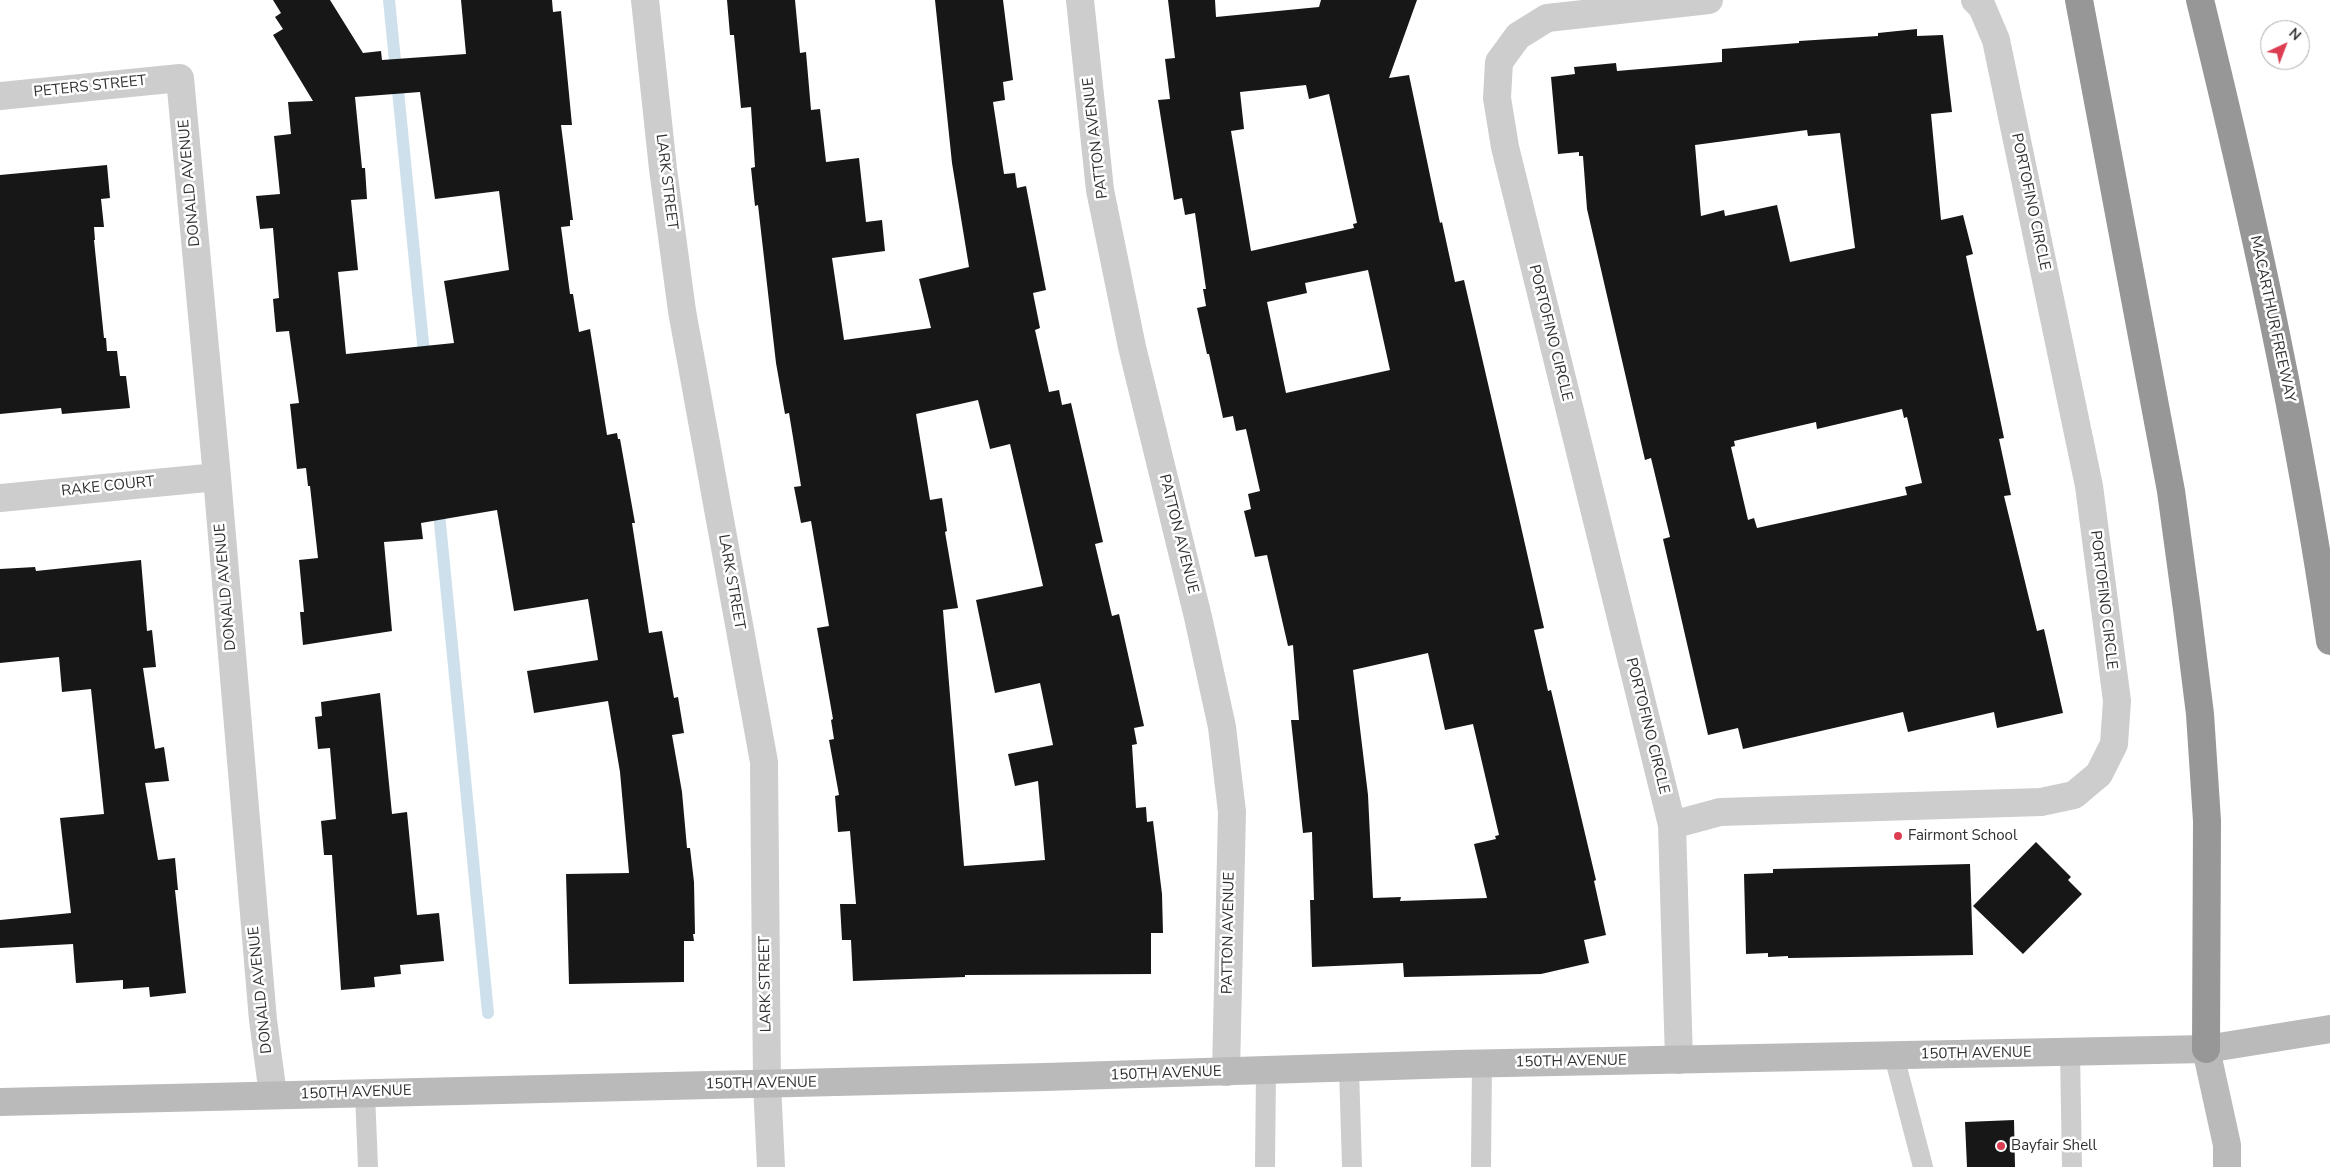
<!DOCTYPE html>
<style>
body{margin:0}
#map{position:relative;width:2330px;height:1167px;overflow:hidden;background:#fff;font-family:"Nunito Sans",sans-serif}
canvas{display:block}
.north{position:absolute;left:2260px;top:20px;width:50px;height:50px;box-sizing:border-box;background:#fff;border:1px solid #acacac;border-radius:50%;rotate:43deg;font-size:14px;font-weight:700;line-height:20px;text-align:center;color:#303030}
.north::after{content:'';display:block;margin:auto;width:18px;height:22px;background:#dc3d51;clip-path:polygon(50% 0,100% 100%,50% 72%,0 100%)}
</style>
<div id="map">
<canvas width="2330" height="1167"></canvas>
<div class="north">N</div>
</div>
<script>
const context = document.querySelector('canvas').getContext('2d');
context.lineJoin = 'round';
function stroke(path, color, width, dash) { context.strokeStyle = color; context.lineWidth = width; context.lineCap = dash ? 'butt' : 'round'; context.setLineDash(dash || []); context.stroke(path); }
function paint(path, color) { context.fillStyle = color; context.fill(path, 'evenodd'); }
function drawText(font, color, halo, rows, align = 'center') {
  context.font = font + ' "Nunito Sans",sans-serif'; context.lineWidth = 5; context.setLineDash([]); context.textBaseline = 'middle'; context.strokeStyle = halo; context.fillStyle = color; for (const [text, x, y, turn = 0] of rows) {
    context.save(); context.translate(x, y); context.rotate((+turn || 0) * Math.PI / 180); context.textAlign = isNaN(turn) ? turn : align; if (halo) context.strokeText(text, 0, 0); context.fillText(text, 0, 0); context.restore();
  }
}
stroke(new Path2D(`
 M 389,0 L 425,363
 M 438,503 L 488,1013`), '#cde0eb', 12);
paint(new Path2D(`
 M 273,0 L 330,0 L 363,53 L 381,51 L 382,60 L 466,54 L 461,0 L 552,0 L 553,12 L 561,11 L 572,125 L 561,125 L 573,220 L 570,220 L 570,226 L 561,227 L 570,294 L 573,294 L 579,332 L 590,329 L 607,435 L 617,433 L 618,439 L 620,439 L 635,523 L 632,523 L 649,633 L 662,631 L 674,698 L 678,697 L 684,733 L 672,735 L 682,792 L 687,848 L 690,848 L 694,882 L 695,934 L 693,934 L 694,941 L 684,941 L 684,982 L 569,984 L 566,874 L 629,873 L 620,772 L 608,701 L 534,713 L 527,671 L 598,660 L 588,599 L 514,611 L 497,510 L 421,523 L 423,539 L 384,542 L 392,631 L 303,645 L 300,612 L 304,612 L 299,560 L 318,558 L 310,486 L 308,486 L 306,468 L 297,469 L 290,404 L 299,403 L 289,331 L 276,332 L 273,299 L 279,298 L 273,228 L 260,229 L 256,196 L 280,194 L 274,136 L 291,134 L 288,102 L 313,101 L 273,35 L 283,29 L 275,17 L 281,13 ZM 420,92 L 435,199 L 499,191 L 509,270 L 444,281 L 454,343 L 346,354 L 338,272 L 358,270 L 351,200 L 367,199 L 365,168 L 362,168 L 355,97 Z
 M 727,0 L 795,0 L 800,53 L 806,52 L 811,110 L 820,109 L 826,162 L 859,158 L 866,222 L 882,220 L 885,251 L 832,258 L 844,340 L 931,328 L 919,279 L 969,267 L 952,163 L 935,0 L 1003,0 L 1013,80 L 1003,82 L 1005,100 L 993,102 L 1004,174 L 1015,173 L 1017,188 L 1026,186 L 1046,290 L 1033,293 L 1040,328 L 1035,330 L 1049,392 L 1059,390 L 1062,405 L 1071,403 L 1103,542 L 1095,544 L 1112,616 L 1119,614 L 1144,726 L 1134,728 L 1137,744 L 1132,745 L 1136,808 L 1146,807 L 1147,822 L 1153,821 L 1162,894 L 1163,933 L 1151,933 L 1151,974 L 965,975 L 965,977 L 853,981 L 851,940 L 842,940 L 840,904 L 856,904 L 850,831 L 838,832 L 835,796 L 839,795 L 829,740 L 834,739 L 831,720 L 833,719 L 817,628 L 829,626 L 811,521 L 801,523 L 794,487 L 801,486 L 789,413 L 785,414 L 776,363 L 758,205 L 755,206 L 751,168 L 755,167 L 751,107 L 741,108 L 734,35 L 730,35 ZM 978,400 L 990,449 L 1010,444 L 1043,586 L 976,600 L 995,693 L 1040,683 L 1053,745 L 1008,754 L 1015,786 L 1038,781 L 1045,860 L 964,866 L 943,610 L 958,608 L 945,532 L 947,531 L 942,498 L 930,500 L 916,414 Z
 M 1168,0 L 1215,0 L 1216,17 L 1319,7 L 1321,0 L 1417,0 L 1389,78 L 1409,75 L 1440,223 L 1442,222 L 1455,282 L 1464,280 L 1517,509 L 1544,628 L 1534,630 L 1548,691 L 1551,690 L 1596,880 L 1594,881 L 1606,935 L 1584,940 L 1589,963 L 1541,974 L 1404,977 L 1403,963 L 1312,967 L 1310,900 L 1314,900 L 1312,832 L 1303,833 L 1291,720 L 1299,720 L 1293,645 L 1288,646 L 1267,555 L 1255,557 L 1244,511 L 1251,509 L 1248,494 L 1260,491 L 1246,429 L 1236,431 L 1233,416 L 1223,418 L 1209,354 L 1207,354 L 1197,308 L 1206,306 L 1203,289 L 1206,289 L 1195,213 L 1185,215 L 1182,198 L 1174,200 L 1158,100 L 1170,99 L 1165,59 L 1175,58 ZM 1306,85 L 1309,99 L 1329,94 L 1357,223 L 1353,224 L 1354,228 L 1251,251 L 1231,131 L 1244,129 L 1240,92 ZM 1368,270 L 1390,370 L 1286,393 L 1267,302 L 1307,293 L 1305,283 ZM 1428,653 L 1445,730 L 1473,724 L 1499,835 L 1495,836 L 1496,839 L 1474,844 L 1487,898 L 1400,901 L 1401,897 L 1373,898 L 1368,795 L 1353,670 Z
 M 1917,29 L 1917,36 L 1943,35 L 1952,112 L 1931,114 L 1941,220 L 1963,215 L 1973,254 L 1966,256 L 2004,438 L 1999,439 L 2011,495 L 2004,496 L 2037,631 L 2044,629 L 2063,713 L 1997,728 L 1994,712 L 1908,732 L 1903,712 L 1743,749 L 1738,728 L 1708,735 L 1663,539 L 1670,537 L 1651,458 L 1645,460 L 1587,209 L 1583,156 L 1579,156 L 1579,152 L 1558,154 L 1551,77 L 1575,74 L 1574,67 L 1616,63 L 1617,71 L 1722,62 L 1722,49 L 1799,43 L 1799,41 L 1878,36 L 1878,33 ZM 1807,130 L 1808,136 L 1840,133 L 1855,248 L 1790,262 L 1777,205 L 1725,216 L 1724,210 L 1701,216 L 1695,145 ZM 1902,409 L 1904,418 L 1907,417 L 1922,483 L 1905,487 L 1907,495 L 1757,528 L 1754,518 L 1748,520 L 1731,447 L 1735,446 L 1734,441 L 1816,422 L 1817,429 Z
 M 107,165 L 110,198 L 101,199 L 104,227 L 94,227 L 95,240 L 94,240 L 104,338 L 106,338 L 107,351 L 117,351 L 120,376 L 126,376 L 130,408 L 62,414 L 61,408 L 0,414 L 0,175 Z
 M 141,560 L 147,631 L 152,630 L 156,667 L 143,668 L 155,749 L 164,747 L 169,781 L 145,783 L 158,860 L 175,858 L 178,890 L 175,890 L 186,993 L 150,997 L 149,987 L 123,989 L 123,980 L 76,983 L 73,944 L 0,948 L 0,920 L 71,913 L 60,818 L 104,814 L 91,689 L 62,692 L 59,657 L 0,663 L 0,569 L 35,567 L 36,571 Z
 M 380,693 L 392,814 L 407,812 L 417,915 L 439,913 L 444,961 L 400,965 L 401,974 L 374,977 L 375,987 L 341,990 L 332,855 L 324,855 L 321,821 L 336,819 L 330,748 L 318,749 L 315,717 L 322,716 L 321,702 Z
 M 2036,842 L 2071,877 L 2068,880 L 2082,894 L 2023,954 L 1973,906 Z
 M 1970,864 L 1973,955 L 1788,958 L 1788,956 L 1768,957 L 1768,953 L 1746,954 L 1744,874 L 1773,873 L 1773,869 Z
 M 2014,1120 L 2015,1167 L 1967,1167 L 1965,1122 Z`), '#171717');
stroke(new Path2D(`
 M 2070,1052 L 2072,1167
 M 1894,1056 L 1923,1167
 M 1349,1068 L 1352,1167
 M 365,1093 L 368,1167
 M 1265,1167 L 1266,1070
 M 1481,1167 L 1482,1063`), '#cdcdcd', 20);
stroke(new Path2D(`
 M 645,0 L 663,169 L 682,311 L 764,762 L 767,1084 L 771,1167
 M 1080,0 L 1100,190 L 1132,347 L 1198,617 L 1222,727 L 1232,812 L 1226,1072
 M 1709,0 L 1547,18 L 1518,36 L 1499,62 L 1497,98 L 1505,147 L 1672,825 L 1720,812 L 2041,802 L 2074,795 L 2099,774 L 2114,744 L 2117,701 L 2089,486 L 1996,40 L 1982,7 L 1975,0
 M 0,96 L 180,78 L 217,477 L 263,1020 L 273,1095
 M 0,498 L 217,477
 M 1672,825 L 1679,1060`), '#cdcdcd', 28);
stroke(new Path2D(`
 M 2206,1049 L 2227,1145 L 2227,1167
 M 0,1102 L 1045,1077 L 1456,1064 L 2206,1049 L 2330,1029`), '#bababa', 28);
stroke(new Path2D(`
 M 2079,0 L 2171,491 L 2187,609 L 2200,714 L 2207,821 L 2206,1049
 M 2200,0 C 2252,212 2299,425 2330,641`), '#979797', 28);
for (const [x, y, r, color] of [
 [1898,836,5,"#dc3d51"],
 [2001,1146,5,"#dc3d51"]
]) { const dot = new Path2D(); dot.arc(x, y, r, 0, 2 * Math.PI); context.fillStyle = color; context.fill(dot); stroke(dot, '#fff', 2); }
drawText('15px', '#303030', '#fff', [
 ["PETERS STREET",90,87,-6],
 ["PATTON AVENUE",1096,138,-97],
 ["LARK STREET",666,182,83],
 ["DONALD AVENUE",190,183,-95],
 ["PORTOFINO CIRCLE",2030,202,78],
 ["MACARTHUR FREEWAY",2272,319,78],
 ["PORTOFINO CIRCLE",1550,333,76],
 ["RAKE COURT",108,487,-6],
 ["PATTON AVENUE",1178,534,76],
 ["LARK STREET",731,582,80],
 ["DONALD AVENUE",226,587,-95],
 ["PORTOFINO CIRCLE",2103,600,83],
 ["PORTOFINO CIRCLE",1647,726,76],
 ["PATTON AVENUE",1229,933,-89],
 ["LARK STREET",766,984,-91],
 ["DONALD AVENUE",261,990,-96],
 ["150TH AVENUE",1976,1054,-1],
 ["150TH AVENUE",1571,1062,-1],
 ["150TH AVENUE",1166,1074,-2],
 ["150TH AVENUE",761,1084,-1],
 ["150TH AVENUE",356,1093,-2]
]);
drawText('15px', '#303030', '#fff', [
 ["Fairmont School",1908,836],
 ["Bayfair Shell",2011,1146]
], 'left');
</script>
